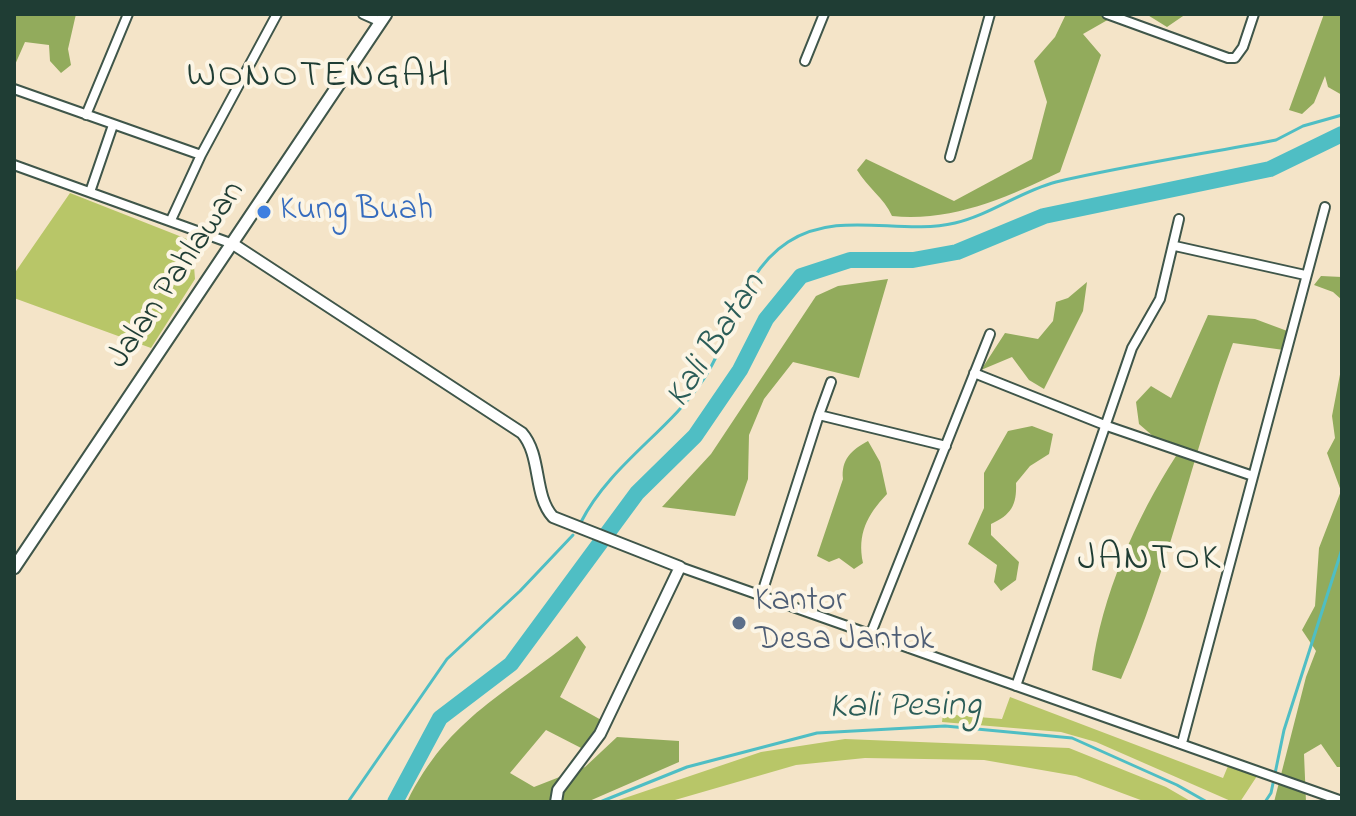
<!DOCTYPE html>
<style>
body{margin:0}
#map{position:relative;width:1356px;height:816px;overflow:hidden;background:#f4e4c8;font-family:"Indie Flower",sans-serif}
canvas{display:block}
.frame{position:absolute;inset:0;border:16px solid #1f3d34;pointer-events:none}
</style>
<div id="map">
<canvas width="1356" height="816"></canvas>
<div class="frame"></div>
</div>
<script>
const context = document.querySelector('canvas').getContext('2d');
context.lineJoin = 'round';
function paint(path, color) { context.fillStyle = color; context.fill(path, 'evenodd'); }
function stroke(path, color, width, dash) { context.strokeStyle = color; context.lineWidth = width; context.lineCap = dash ? 'butt' : 'round'; context.setLineDash(dash || []); context.stroke(path); }
function drawText(font, color, halo, rows, align = 'center') {
  context.font = font + ' "Indie Flower",sans-serif'; context.lineWidth = 8; context.setLineDash([]); context.textBaseline = 'middle'; context.strokeStyle = halo; context.fillStyle = color; for (const [text, x, y, turn = 0] of rows) {
    context.save(); context.translate(x, y); context.rotate((+turn || 0) * Math.PI / 180); context.textAlign = isNaN(turn) ? turn : align; if (halo) context.strokeText(text, 0, 0); context.fillText(text, 0, 0); context.restore();
  }
}
paint(new Path2D(`
 M 70,193 L 192,241 L 195,279 L 151,348 L 14,298 L 14,274 Z
 M 1010,697 L 1223,778 L 1228,766 L 1257,776 L 1240,802 L 1233,802 L 1096,742 L 1061,732 L 942,722 L 943,714 L 1002,719 Z
 M 845,739 L 1069,748 L 1166,787 L 1192,802 L 1146,802 L 1076,776 L 984,760 L 865,758 L 796,765 L 668,802 L 613,802 L 761,752 Z`), '#b8c668');
paint(new Path2D(`
 M 14,14 L 76,14 L 68,49 L 71,65 L 61,73 L 50,61 L 49,45 L 25,42 L 14,67 Z
 M 1066,14 L 1118,14 L 1083,34 L 1101,55 L 1060,172 C 1006,198 952,222 892,216 C 884,198 867,187 857,170 L 866,159 L 954,201 L 1032,159 L 1047,102 L 1034,61 L 1055,37 Z
 M 1146,14 L 1186,14 L 1167,27 Z
 M 1324,14 L 1342,14 L 1342,95 L 1328,87 L 1325,76 L 1314,103 L 1302,114 L 1289,110 Z
 M 1321,276 L 1342,277 L 1342,300 L 1333,292 L 1314,285 Z
 M 888,279 L 859,378 L 793,362 L 764,399 L 749,435 L 748,479 L 735,516 L 662,507 L 711,454 L 816,296 L 838,286 Z
 M 1087,282 L 1083,311 L 1044,389 L 1029,380 L 1012,357 L 981,370 L 1005,333 L 1038,339 L 1053,321 L 1056,302 L 1068,298 Z
 M 1208,315 L 1255,319 L 1290,332 L 1284,350 L 1233,343 C 1192,455 1169,569 1121,679 L 1092,670 C 1101,597 1136,518 1176,456 L 1139,424 L 1136,402 L 1151,386 L 1171,398 Z
 M 1342,364 L 1342,767 L 1337,767 L 1321,744 L 1304,754 L 1306,802 L 1274,802 L 1306,677 L 1316,651 L 1302,630 L 1315,606 L 1319,548 L 1341,491 L 1327,453 L 1335,438 L 1332,416 Z
 M 1032,426 L 1053,434 L 1049,454 L 1030,466 L 1016,483 C 1017,505 1011,515 991,524 L 991,535 L 1019,562 L 1016,580 L 1001,591 L 994,582 L 997,565 L 968,544 L 984,508 L 984,473 L 1008,431 Z
 M 868,441 L 880,462 L 887,494 C 867,515 857,534 863,563 L 854,569 L 839,558 L 829,562 L 817,556 L 843,479 C 841,460 851,450 868,441 Z
 M 577,636 L 586,647 L 560,697 L 603,721 L 585,750 L 546,730 L 510,773 L 534,787 L 585,767 L 617,737 L 679,741 L 679,762 L 587,802 L 407,802 C 449,716 509,693 577,636 Z`), '#92ab5c');
stroke(new Path2D(`
 M 581,522 C 610,465 668,432 703,380 C 733,336 740,273 788,242 C 839,209 900,236 955,223 C 990,215 1021,191 1056,182 C 1129,165 1203,154 1276,140 L 1303,126 L 1342,115
 M 348,802 L 447,659 L 520,591 L 573,535
 M 600,802 L 687,767 L 817,733 L 945,726 L 1072,738 L 1177,785 L 1207,802
 M 1265,802 L 1271,793 L 1284,730 L 1342,549`), '#4fbec4', 3);
stroke(new Path2D(`
 M 395,802 L 440,718 L 511,664 L 637,493 L 695,436 L 740,370 L 766,319 L 801,276 L 850,260 L 913,260 L 957,252 L 1044,216 L 1270,169 L 1342,134`), '#4fbec4', 16);
const minor = new Path2D(`
 M 363,14 L 381,22
 M 1107,14 L 1228,58 L 1235,58 L 1243,47 L 1254,14
 M 805,61 L 824,14
 M 14,89 L 201,155 L 277,14
 M 86,115 L 128,14
 M 950,157 L 990,14
 M 14,165 L 233,244
 M 90,192 L 113,125
 M 171,220 L 201,155
 M 1175,246 L 1305,275
 M 974,373 L 1107,426 L 1253,476
 M 819,415 L 831,382
 M 680,567 L 1342,801
 M 761,596 L 819,415 L 946,446
 M 871,633 L 990,334
 M 1016,686 L 1132,348 L 1160,299 L 1179,219
 M 1182,743 L 1325,207`);
const tertiary = new Path2D(`
 M 233,244 L 522,433 C 542,456 533,495 553,517 L 680,567 L 600,734 L 558,790 L 556,802`);
const secondary = new Path2D(`
 M 14,568 L 386,14`);
stroke(minor, '#3f564a', 12);
stroke(tertiary, '#3f564a', 14);
stroke(secondary, '#3f564a', 15);
stroke(minor, '#fff', 8);
stroke(tertiary, '#fff', 10);
stroke(secondary, '#fff', 11);
for (const [x, y, r, color] of [
 [264,212,8,"#3f7fe0"],
 [739,623,8,"#5c6f8a"]
]) { const dot = new Path2D(); dot.arc(x, y, r, 0, 2 * Math.PI); context.fillStyle = color; context.fill(dot); stroke(dot, '#fcf5e5', 3); }
drawText('34px', '#366cbe', '#fcf5e5', [
 ["Kung Buah",280,212]
], 'left');
drawText('34px', '#1f3d34', '#fcf5e5', [
 ["Jalan Pahlawan",178,276,-56]
]);
drawText('34px', '#4e5e75', '#fcf5e5', [
 ["Kantor",755,603],
 ["Desa Jantok",755,642]
], 'left');
drawText('italic 36px', '#2b5d58', '#fcf5e5', [
 ["Kali Batan",718,342,-57],
 ["Kali Pesing",905,709,-1]
]);
context.letterSpacing = '2px';
drawText('38px', '#1f3d34', '#fcf5e5', [
 ["WONOTENGAH",319,79],
 ["JANTOK",1150,562]
]);
context.letterSpacing = '0px';
</script>
